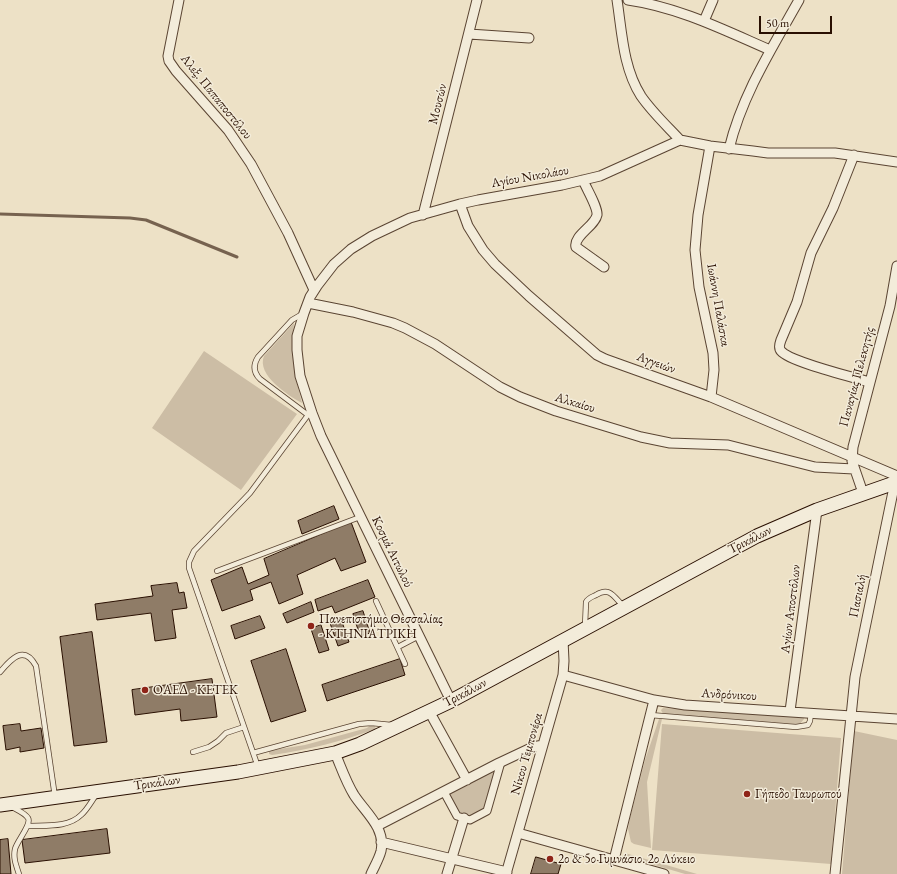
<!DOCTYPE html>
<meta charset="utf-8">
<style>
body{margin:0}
#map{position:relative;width:897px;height:874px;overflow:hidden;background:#ede1c6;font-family:"EB Garamond",serif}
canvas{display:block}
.scale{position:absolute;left:759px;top:16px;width:73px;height:18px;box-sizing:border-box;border:2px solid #290f01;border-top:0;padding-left:5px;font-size:12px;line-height:14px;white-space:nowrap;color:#290f01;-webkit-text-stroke:3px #f3ecda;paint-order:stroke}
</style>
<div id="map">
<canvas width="897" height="874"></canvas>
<div class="scale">50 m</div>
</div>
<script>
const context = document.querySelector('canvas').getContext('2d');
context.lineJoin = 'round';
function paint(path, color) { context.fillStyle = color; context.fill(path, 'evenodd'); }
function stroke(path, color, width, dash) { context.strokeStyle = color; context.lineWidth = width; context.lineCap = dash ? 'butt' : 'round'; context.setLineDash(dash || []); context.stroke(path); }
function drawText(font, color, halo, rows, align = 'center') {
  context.font = font + ' "EB Garamond",serif'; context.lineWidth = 3; context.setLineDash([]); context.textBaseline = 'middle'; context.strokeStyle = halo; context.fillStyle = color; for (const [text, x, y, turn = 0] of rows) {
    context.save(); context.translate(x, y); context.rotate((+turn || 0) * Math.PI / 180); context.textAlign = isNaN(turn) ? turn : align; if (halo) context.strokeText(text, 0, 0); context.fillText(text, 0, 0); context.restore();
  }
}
paint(new Path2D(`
 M 294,323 L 292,348 L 293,361 L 297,383 L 302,403 C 289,396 256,375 264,356 Z
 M 204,351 L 297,414 L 241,490 L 152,428 Z
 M 663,708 L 802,715 L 804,717 L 804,719 L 800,724 L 794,724 L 663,714 L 661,710 Z
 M 659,719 L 662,719 L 647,782 L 651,848 L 634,844 L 631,842 L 628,829 L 630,818 L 645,760 Z
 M 662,724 L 841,738 L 831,864 L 652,850 Z
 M 370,725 L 374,725 L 376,729 C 342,741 308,750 272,755 L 269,754 L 269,751 L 271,749 L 273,750 L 305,745 L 367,728 Z
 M 854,731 L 897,740 L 897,874 L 842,874 Z
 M 500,764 L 486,810 L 470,818 L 459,815 L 446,791 Z
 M 625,853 L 697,874 L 685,874 L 624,856 Z`), '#ccbda5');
stroke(new Path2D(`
 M 0,214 L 130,218 L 146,220 L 237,257`), '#76624f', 3);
const building = new Path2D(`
 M 334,506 L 339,519 L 302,534 L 298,521 Z
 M 351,522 L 366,562 L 341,571 L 335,558 L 297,575 L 303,594 L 279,604 L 271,582 L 250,590 L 253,600 L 222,611 L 211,580 L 242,567 L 248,584 L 269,575 L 264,559 Z
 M 368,580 L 375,597 L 335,613 L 332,606 L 318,611 L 315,600 Z
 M 177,583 L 179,593 L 184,592 L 187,608 L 172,610 L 176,638 L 155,641 L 151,613 L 97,620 L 95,604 L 153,596 L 151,586 Z
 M 311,602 L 314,612 L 287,623 L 283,614 Z
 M 363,611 L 370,633 L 360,636 L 353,614 Z
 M 260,616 L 265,628 L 235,639 L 231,626 Z
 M 341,619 L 349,642 L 338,646 L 330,623 Z
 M 321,625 L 329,650 L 319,653 L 311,629 Z
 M 92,632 L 107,742 L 74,746 L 60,637 Z
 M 286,649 L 306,711 L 271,722 L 251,661 Z
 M 400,659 L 405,675 L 327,701 L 322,685 Z
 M 212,679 L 217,717 L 181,721 L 180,709 L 135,715 L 132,690 Z
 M 20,724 L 21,731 L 41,728 L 44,748 L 20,752 L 20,747 L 6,750 L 3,726 Z
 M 107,829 L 110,853 L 25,863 L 22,840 Z
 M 8,839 L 11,874 L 0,874 L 0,840 Z
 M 536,857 L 561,864 L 558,874 L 531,874 Z`);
paint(building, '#8f7c67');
stroke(building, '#290f01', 1);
const service = new Path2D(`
 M 304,313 L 292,320 L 258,357 C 253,365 253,372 260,379 L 308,415 L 309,414
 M 217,571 L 360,517
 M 376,601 L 405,664
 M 585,626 L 586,602 C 588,598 592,597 596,595 C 610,586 614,597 624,607
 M 398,647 L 419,636
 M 0,672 C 11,659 24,644 36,666 L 55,797
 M 650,715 L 796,727 L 808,725 L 810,721 L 811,712
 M 193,752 L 209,747 L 218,741 L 226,733 L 244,727
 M 253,753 L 359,724 L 371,723 L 392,725
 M 258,767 L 189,568 L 189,562 L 194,551 L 250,493 L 308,415
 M 12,807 C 17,810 25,813 28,818 C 32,824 17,841 15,849 C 13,858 16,865 19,874
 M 28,826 C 45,825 68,828 81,815 C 87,810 91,802 96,795`);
const pedestrian = new Path2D(`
 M 444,792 L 457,816 L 470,820 L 487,811 L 501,762`);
const minor = new Path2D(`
 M 179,0 L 168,56 L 169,61 L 176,71 L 228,130 L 251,164 L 288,233 L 314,290
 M 617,0 C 622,32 623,68 641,96 C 652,112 667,126 680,140
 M 628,0 C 678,7 724,30 770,50
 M 704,21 L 713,0
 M 469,34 L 529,38
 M 710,146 L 698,215 L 695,250 L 699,287 L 713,353 L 714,370 L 711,397
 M 729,149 C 742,95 772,48 799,0
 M 854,155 L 833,208 L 811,253 L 797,302 L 781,340 C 780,343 778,348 781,351 C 790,362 853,377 869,382
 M 583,180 C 586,188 598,207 597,215 C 595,226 573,236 576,247 L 604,267
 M 460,204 L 468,226 L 483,250 L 495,264 L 529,296 L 597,355 L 605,359 L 711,397 L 897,476
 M 423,215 L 477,0
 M 308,303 L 353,312 L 393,323 L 405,328 L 435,344 L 500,387 L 520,397 L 556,411 L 641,437 L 670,443 L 728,445 L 815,467 L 854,469
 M 863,493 L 852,461 L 853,447 L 890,306 L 897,266
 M 563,675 L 654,700 L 685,705 L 897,719
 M 451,701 L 321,436 L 312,413 L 300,376 L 297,350 L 297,336 L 304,313 L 310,297 L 317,286 L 334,264 L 351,249 L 372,236 L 410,218 L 460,204 L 478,200 L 562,185 L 600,176 L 680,140 L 710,146 L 753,151 L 768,153 L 835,153 L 897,162
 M 429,711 L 467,780
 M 790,711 L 817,510
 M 335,753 C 341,767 346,782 354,795 C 365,812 386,828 381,851 C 379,859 374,867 371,874
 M 377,826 L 499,763 L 533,747 L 543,745
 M 518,833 L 664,874
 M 381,842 L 507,872
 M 614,860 L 654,700
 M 447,874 L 464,818
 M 506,874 L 563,675 L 564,661 L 563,640
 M 835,874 L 855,677 L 895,482`);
const secondary = new Path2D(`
 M 0,805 L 238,772 L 335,753 L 360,744 L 451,701 L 757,536 L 817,510 L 897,482`);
stroke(service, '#5a4432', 6);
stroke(pedestrian, '#5a4432', 9);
stroke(minor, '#5a4432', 11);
stroke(secondary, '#290f01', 15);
stroke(service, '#f3ecda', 4.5);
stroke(pedestrian, '#f3ecda', 7);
stroke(minor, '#f3ecda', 9);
stroke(secondary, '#f3ecda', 13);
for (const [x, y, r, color] of [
 [311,626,4,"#8f2418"],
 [145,690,4,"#8f2418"],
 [747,794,4,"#8f2418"],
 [550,859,4,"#8f2418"]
]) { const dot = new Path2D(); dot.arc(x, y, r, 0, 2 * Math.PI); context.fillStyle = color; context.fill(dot); stroke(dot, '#f3ecda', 1.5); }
drawText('13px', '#290f01', '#f3ecda', [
 ["Αλεξ. Παπαποστόλου",216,97,51],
 ["Μουσών",438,104,-76],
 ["Αγίου Νικολάου",530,177,-10],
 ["Ιωάννη Παλάσκα",718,305,80],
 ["Αγγειών",656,363,20],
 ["Παναγίας Πελεκητής",857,377,-75],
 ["Αλκαίου",575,403,17],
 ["Τρικάλων",750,540,-27],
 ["Κοσμά Αιτωλού",392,552,64],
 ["Πασιαλή",858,596,-78],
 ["Αγίων Αποστόλων",791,609,-83],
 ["Τρικάλων",465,693,-28],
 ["Ανδρόνικου",729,695,3],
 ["Νίκου Τεμπονέρα",527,754,-74],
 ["Τρικάλων",157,783,-8]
]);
drawText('13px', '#290f01', '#f3ecda', [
 ["Πανεπιστήμιο Θεσσαλίας",319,619],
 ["- ΚΤΗΝΙΑΤΡΙΚΗ",319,634],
 ["ΟΑΕΔ - ΚΕΤΕΚ",153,690],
 ["Γήπεδο Ταυρωπού",755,794],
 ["2ο & 5ο Γυμνάσιο. 2ο Λύκειο",558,859]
], 'left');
</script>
